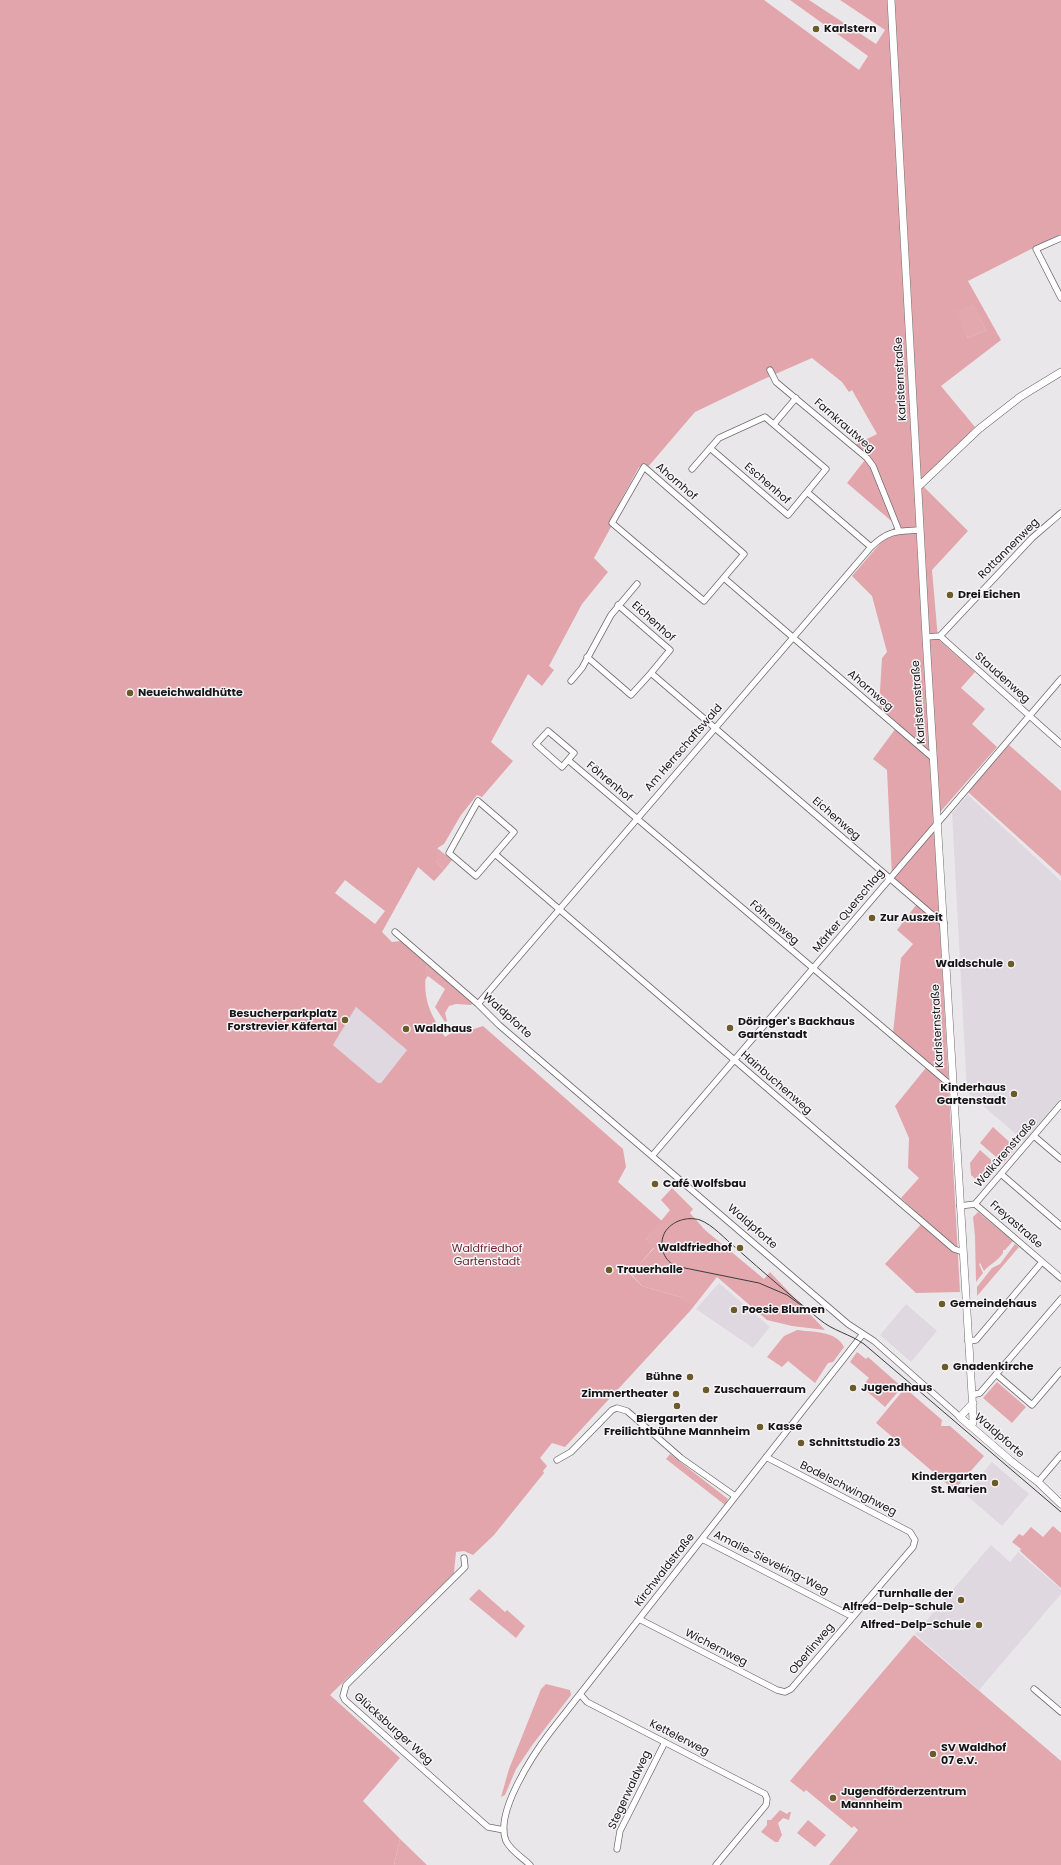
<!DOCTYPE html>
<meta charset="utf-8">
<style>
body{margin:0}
canvas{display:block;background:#eae7ea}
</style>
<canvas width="1061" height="1865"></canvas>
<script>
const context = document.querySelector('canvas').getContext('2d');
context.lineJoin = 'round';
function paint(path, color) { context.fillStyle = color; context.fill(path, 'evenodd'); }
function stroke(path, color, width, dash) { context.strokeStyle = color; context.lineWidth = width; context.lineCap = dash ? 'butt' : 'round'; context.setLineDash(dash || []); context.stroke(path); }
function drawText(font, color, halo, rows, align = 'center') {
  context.font = font + ' Poppins,sans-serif'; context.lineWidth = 3; context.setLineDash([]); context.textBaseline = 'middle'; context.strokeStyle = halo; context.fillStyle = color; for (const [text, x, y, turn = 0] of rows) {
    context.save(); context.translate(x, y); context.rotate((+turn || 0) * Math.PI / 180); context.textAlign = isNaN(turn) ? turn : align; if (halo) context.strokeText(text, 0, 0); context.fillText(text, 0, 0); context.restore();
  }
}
paint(new Path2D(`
 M 968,795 L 1061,881 L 1061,1098 L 1024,1141 L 967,1092 L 952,813 Z
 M 356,1007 L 407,1050 L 381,1083 L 378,1083 L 333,1045 Z
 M 719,1283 L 770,1327 L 753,1348 L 696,1309 Z
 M 906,1304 L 937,1331 L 911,1362 L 880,1335 Z
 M 992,1462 L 1029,1494 L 1002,1526 L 965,1494 Z
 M 991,1545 L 1010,1562 L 1018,1552 L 1061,1589 L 1061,1594 L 979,1690 L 915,1634 Z`), '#dfd8e1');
paint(new Path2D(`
 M 973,303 L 986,330 L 968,338 L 955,312 Z
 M 1009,745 L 1061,791 L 1061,876 L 968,792 Z
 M 437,848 L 452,860 L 444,870 L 436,861 L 436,849 Z
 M 427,964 L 473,1003 L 471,1005 L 456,1004 L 449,1006 L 445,1013 L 447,1021 L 445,1022 L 435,1007 L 445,989 L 428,976 L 424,981 Z
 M 993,1127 L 1016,1148 L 1003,1163 L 980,1143 Z
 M 980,1150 L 998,1166 L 982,1185 L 971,1175 L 970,1163 Z
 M 672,1188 L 693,1209 L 690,1213 L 705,1230 L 764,1279 L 770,1272 L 825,1330 L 792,1326 L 767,1320 L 717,1277 L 692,1306 L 680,1297 L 642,1286 L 631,1274 L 654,1248 L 646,1239 L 670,1210 L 661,1200 Z
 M 978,1212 L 1013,1241 L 1005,1250 L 1003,1250 L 1003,1253 C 998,1261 990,1264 984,1271 L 980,1263 L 979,1264 L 983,1273 L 976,1282 L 975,1236 L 973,1217 Z
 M 1015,1244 L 1019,1247 L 977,1296 L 977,1287 L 992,1268 L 1000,1264 Z
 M 797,1330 C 812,1332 837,1331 844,1347 L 833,1362 L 828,1363 L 815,1383 L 788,1361 L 782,1367 L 767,1357 L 784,1336 Z
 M 857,1352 L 866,1359 L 868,1357 L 902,1387 L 885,1407 L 862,1387 L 869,1378 L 850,1362 Z
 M 997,1382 L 1026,1407 L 1012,1423 L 983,1398 Z
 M 905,1388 L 942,1420 L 941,1426 L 950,1426 L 984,1456 L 954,1490 L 876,1423 Z
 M 670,1454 L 728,1499 L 725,1505 L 666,1459 Z
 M 1053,1526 L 1061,1533 L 1061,1588 L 1020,1551 L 1021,1549 L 1012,1542 L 1019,1534 L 1023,1536 L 1031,1527 L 1043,1537 Z
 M 479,1589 L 505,1612 L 507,1610 L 525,1626 L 516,1638 L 469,1599 Z
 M 914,1635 L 1061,1761 L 1061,1865 L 829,1865 L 858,1830 L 854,1826 L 852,1828 L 806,1790 L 804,1792 L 790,1781 Z
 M 546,1684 L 570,1690 L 571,1695 L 533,1744 L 516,1769 L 505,1795 L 501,1797 L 509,1769 L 541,1689 Z
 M 780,1810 L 787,1814 L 789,1812 L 791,1812 L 789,1820 L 783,1818 L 778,1823 L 782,1835 L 778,1842 L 775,1842 L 761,1832 L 767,1825 L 767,1820 L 771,1820 Z
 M 808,1820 L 826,1835 L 815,1847 L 797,1833 Z
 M 400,1839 L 427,1865 L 394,1865 Z`), '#e2a8ae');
paint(new Path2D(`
 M 0,0 L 764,0 L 859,70 L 868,56 L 790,0 L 809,0 L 876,44 L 885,30 L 840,0 L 1061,0 L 1061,234 L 968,281 L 1001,340 L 941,386 L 975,427 L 943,460 L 922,485 L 968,531 L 932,570 L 938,639 L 975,672 L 961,688 L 985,709 L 972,724 L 997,747 L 934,819 L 960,1292 L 916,1293 L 885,1264 L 925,1220 L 901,1198 L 919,1178 L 908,1168 L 909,1138 L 895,1106 L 929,1064 L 893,1033 L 901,958 L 913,944 L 897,930 L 920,900 L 892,877 L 887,770 L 873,759 L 899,724 L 879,707 L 882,658 L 887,652 L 872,596 L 852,576 L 896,525 L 847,483 L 868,456 L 855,445 L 877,434 L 852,390 L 849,392 L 842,382 L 812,358 L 764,379 L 695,412 L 647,468 L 639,467 L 609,522 L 611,527 L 594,558 L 608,572 L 582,604 L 549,666 L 554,670 L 542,686 L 528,674 L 491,742 L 513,761 L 482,797 L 477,795 L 461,815 L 444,844 L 436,849 L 436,861 L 444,870 L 434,881 L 418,867 L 382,932 L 392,942 L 401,941 L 427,964 C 422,998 428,1010 445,1037 L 457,1029 L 462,1033 L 483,1026 L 623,1149 L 626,1167 L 618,1182 L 662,1221 L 646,1239 L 654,1247 L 631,1275 L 642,1286 L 680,1297 L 692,1305 L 717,1277 L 690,1311 L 565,1447 L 552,1443 L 540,1458 L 547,1466 L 543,1471 L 544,1473 L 494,1535 L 473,1555 L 464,1551 L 456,1552 L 454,1573 L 330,1695 L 400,1758 L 363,1801 L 400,1839 L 394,1865 L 0,1865 ZM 973,304 L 986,330 L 968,338 L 956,312 ZM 345,880 L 385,911 L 375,924 L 335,893 ZM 356,1007 L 407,1050 L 381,1083 L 378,1083 L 333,1045 Z`), '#e3a5ac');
const minor = new Path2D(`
 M 1061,238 L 1036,249 L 1061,298
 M 770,370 L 776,382 L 867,458 L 873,466 L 899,531
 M 774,424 L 796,398
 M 644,467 L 744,554 L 704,601 L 612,523 Z
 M 692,469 L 719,438 L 765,417 L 826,469 L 788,515 L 710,448
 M 807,492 L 871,547
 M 724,578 L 933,758
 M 618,605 L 670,650 L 651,673
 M 940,636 L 1032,538 L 1061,513
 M 926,637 L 940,636 L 1061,744
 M 587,657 L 631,695 L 651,673 L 936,918 L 944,923
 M 571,681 L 582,668 L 611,615 L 637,584
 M 548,731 L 574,753 L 562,767 L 536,744 Z
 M 568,760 L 953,1087
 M 495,854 L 514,832 L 478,801 L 449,853 L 476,876 L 495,854 L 954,1249 L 963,1252
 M 395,932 L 478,1004 L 499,1025 L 848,1324 L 874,1341 L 960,1417
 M 478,1004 L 871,547 C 888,530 898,531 920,530
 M 1034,1136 L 1061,1159
 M 652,1156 L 1061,679
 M 1001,1174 L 1061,1226
 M 975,1204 L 1061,1278
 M 960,1206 L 975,1204 L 1061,1104
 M 968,1341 L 976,1340 L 1042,1262
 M 996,1374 L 1032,1405 L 1061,1371
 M 972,1395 L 980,1393 L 1061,1299
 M 557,1460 L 571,1452 L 612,1410 L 617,1408 L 627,1411 L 681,1458 L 735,1496
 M 1038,1482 L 1061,1455
 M 702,1539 L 853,1617
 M 464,1558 L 465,1567 L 346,1685 L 343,1696 L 345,1700 L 488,1827 L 504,1830
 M 639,1619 L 777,1690 L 785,1692 L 791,1689 L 913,1547 L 915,1540 L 910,1532 L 766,1457
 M 1034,1689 L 1061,1712
 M 580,1694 L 587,1702 L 765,1794 L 767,1799 L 766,1805 L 716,1865
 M 617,1849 L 620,1831 L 665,1742
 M 530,1865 C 523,1858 511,1851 506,1841 C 494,1813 534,1753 551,1731 L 863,1334`);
const tertiary = new Path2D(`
 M 891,0 L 926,637 L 972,1395 L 973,1423 L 970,1426
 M 918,487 L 979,429 L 1020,397 L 1061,372
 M 973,1403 L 960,1417 L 1011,1461 L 1038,1482 L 1061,1504`);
stroke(minor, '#706e70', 7);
stroke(tertiary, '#706e70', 8);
stroke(minor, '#fff', 5.5);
stroke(tertiary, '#fff', 7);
stroke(new Path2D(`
 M 809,1311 L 787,1295 L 759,1283 L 675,1266 C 663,1259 658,1245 665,1232 C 672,1221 687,1216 700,1220 C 713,1225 725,1239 736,1248 C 763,1272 791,1296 819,1319 C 833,1331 850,1334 864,1344 L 1061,1512`), '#3d3c3e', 1);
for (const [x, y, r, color] of [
 [816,29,4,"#6b5b28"],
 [950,595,4,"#6b5b28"],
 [130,693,4,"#6b5b28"],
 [872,918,4,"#6b5b28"],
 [1011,964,4,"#6b5b28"],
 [345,1020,4,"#6b5b28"],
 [730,1028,4,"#6b5b28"],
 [406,1029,4,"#6b5b28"],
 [1014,1094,4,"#6b5b28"],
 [655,1184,4,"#6b5b28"],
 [740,1248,4,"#6b5b28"],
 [609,1270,4,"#6b5b28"],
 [942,1304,4,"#6b5b28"],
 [734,1310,4,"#6b5b28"],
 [945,1367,4,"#6b5b28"],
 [690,1377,4,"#6b5b28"],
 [853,1388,4,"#6b5b28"],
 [706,1390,4,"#6b5b28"],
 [676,1394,4,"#6b5b28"],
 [677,1406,4,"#6b5b28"],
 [760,1427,4,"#6b5b28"],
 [801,1443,4,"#6b5b28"],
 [995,1483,4,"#6b5b28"],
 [961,1600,4,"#6b5b28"],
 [979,1625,4,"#6b5b28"],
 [933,1754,4,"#6b5b28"],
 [833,1798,4,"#6b5b28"]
]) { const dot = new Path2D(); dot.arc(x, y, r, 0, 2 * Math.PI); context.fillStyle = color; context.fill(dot); stroke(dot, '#f7f5f7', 1.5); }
drawText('bold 11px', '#161617', '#f7f5f7', [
 ["Karlstern",824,29],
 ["Drei Eichen",958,595],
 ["Neueichwaldhütte",138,693],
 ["Zur Auszeit",880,918],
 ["Waldschule",1003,964,"right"],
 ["Besucherparkplatz",337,1014,"right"],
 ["Forstrevier Käfertal",337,1027,"right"],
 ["Döringer's Backhaus",738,1022],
 ["Gartenstadt",738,1035],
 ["Waldhaus",414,1029],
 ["Kinderhaus",1006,1088,"right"],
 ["Gartenstadt",1006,1101,"right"],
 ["Café Wolfsbau",663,1184],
 ["Waldfriedhof",732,1248,"right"],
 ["Trauerhalle",617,1270],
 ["Gemeindehaus",950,1304],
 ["Poesie Blumen",742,1310],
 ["Gnadenkirche",953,1367],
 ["Bühne",682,1377,"right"],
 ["Jugendhaus",861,1388],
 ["Zuschauerraum",714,1390],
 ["Zimmertheater",668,1394,"right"],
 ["Biergarten der",677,1419,"center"],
 ["Freilichtbühne Mannheim",677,1432,"center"],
 ["Kasse",768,1427],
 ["Schnittstudio 23",809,1443],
 ["Kindergarten",987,1477,"right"],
 ["St. Marien",987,1490,"right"],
 ["Turnhalle der",953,1594,"right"],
 ["Alfred-Delp-Schule",953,1607,"right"],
 ["Alfred-Delp-Schule",971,1625,"right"],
 ["SV Waldhof",941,1748],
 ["07 e.V.",941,1761],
 ["Jugendförderzentrum",841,1792],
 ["Mannheim",841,1805]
], 'left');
drawText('11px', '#161617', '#f7f5f7', [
 ["Karlsternstraße",901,379,-93],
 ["Farnkrautweg",844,426,41],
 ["Ahornhof",676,482,41],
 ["Eschenhof",767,484,41],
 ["Rottannenweg",1009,549,-45],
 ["Eichenhof",653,622,42],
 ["Staudenweg",1002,678,42],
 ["Ahornweg",870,691,41],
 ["Karlsternstraße",919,702,-94],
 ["Am Herrschaftswald",684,748,-49],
 ["Föhrenhof",609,782,40],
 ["Eichenweg",836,819,41],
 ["Märker Querschlag",849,911,-50],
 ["Föhrenweg",774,923,41],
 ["Waldpforte",507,1016,42],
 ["Karlsternstraße",938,1026,-93],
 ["Hainbuchenweg",776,1083,41],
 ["Walkürenstraße",1006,1153,-49],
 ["Freyastraße",1016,1225,41],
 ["Waldpforte",752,1227,41],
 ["Waldpforte",999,1436,41],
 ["Bodelschwinghweg",848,1489,27],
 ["Amalie-Sieveking-Weg",771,1563,27],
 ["Kirchwaldstraße",665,1570,-52],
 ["Wichernweg",716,1648,27],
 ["Oberlinweg",812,1649,-50],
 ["Glücksburger Weg",393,1729,42],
 ["Kettelerweg",679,1738,27],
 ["Stegerwaldweg",630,1790,-65]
]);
drawText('11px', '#6e2534', '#f7f5f7', [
 ["Waldfriedhof",487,1249],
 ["Gartenstadt",487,1262]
]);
</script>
